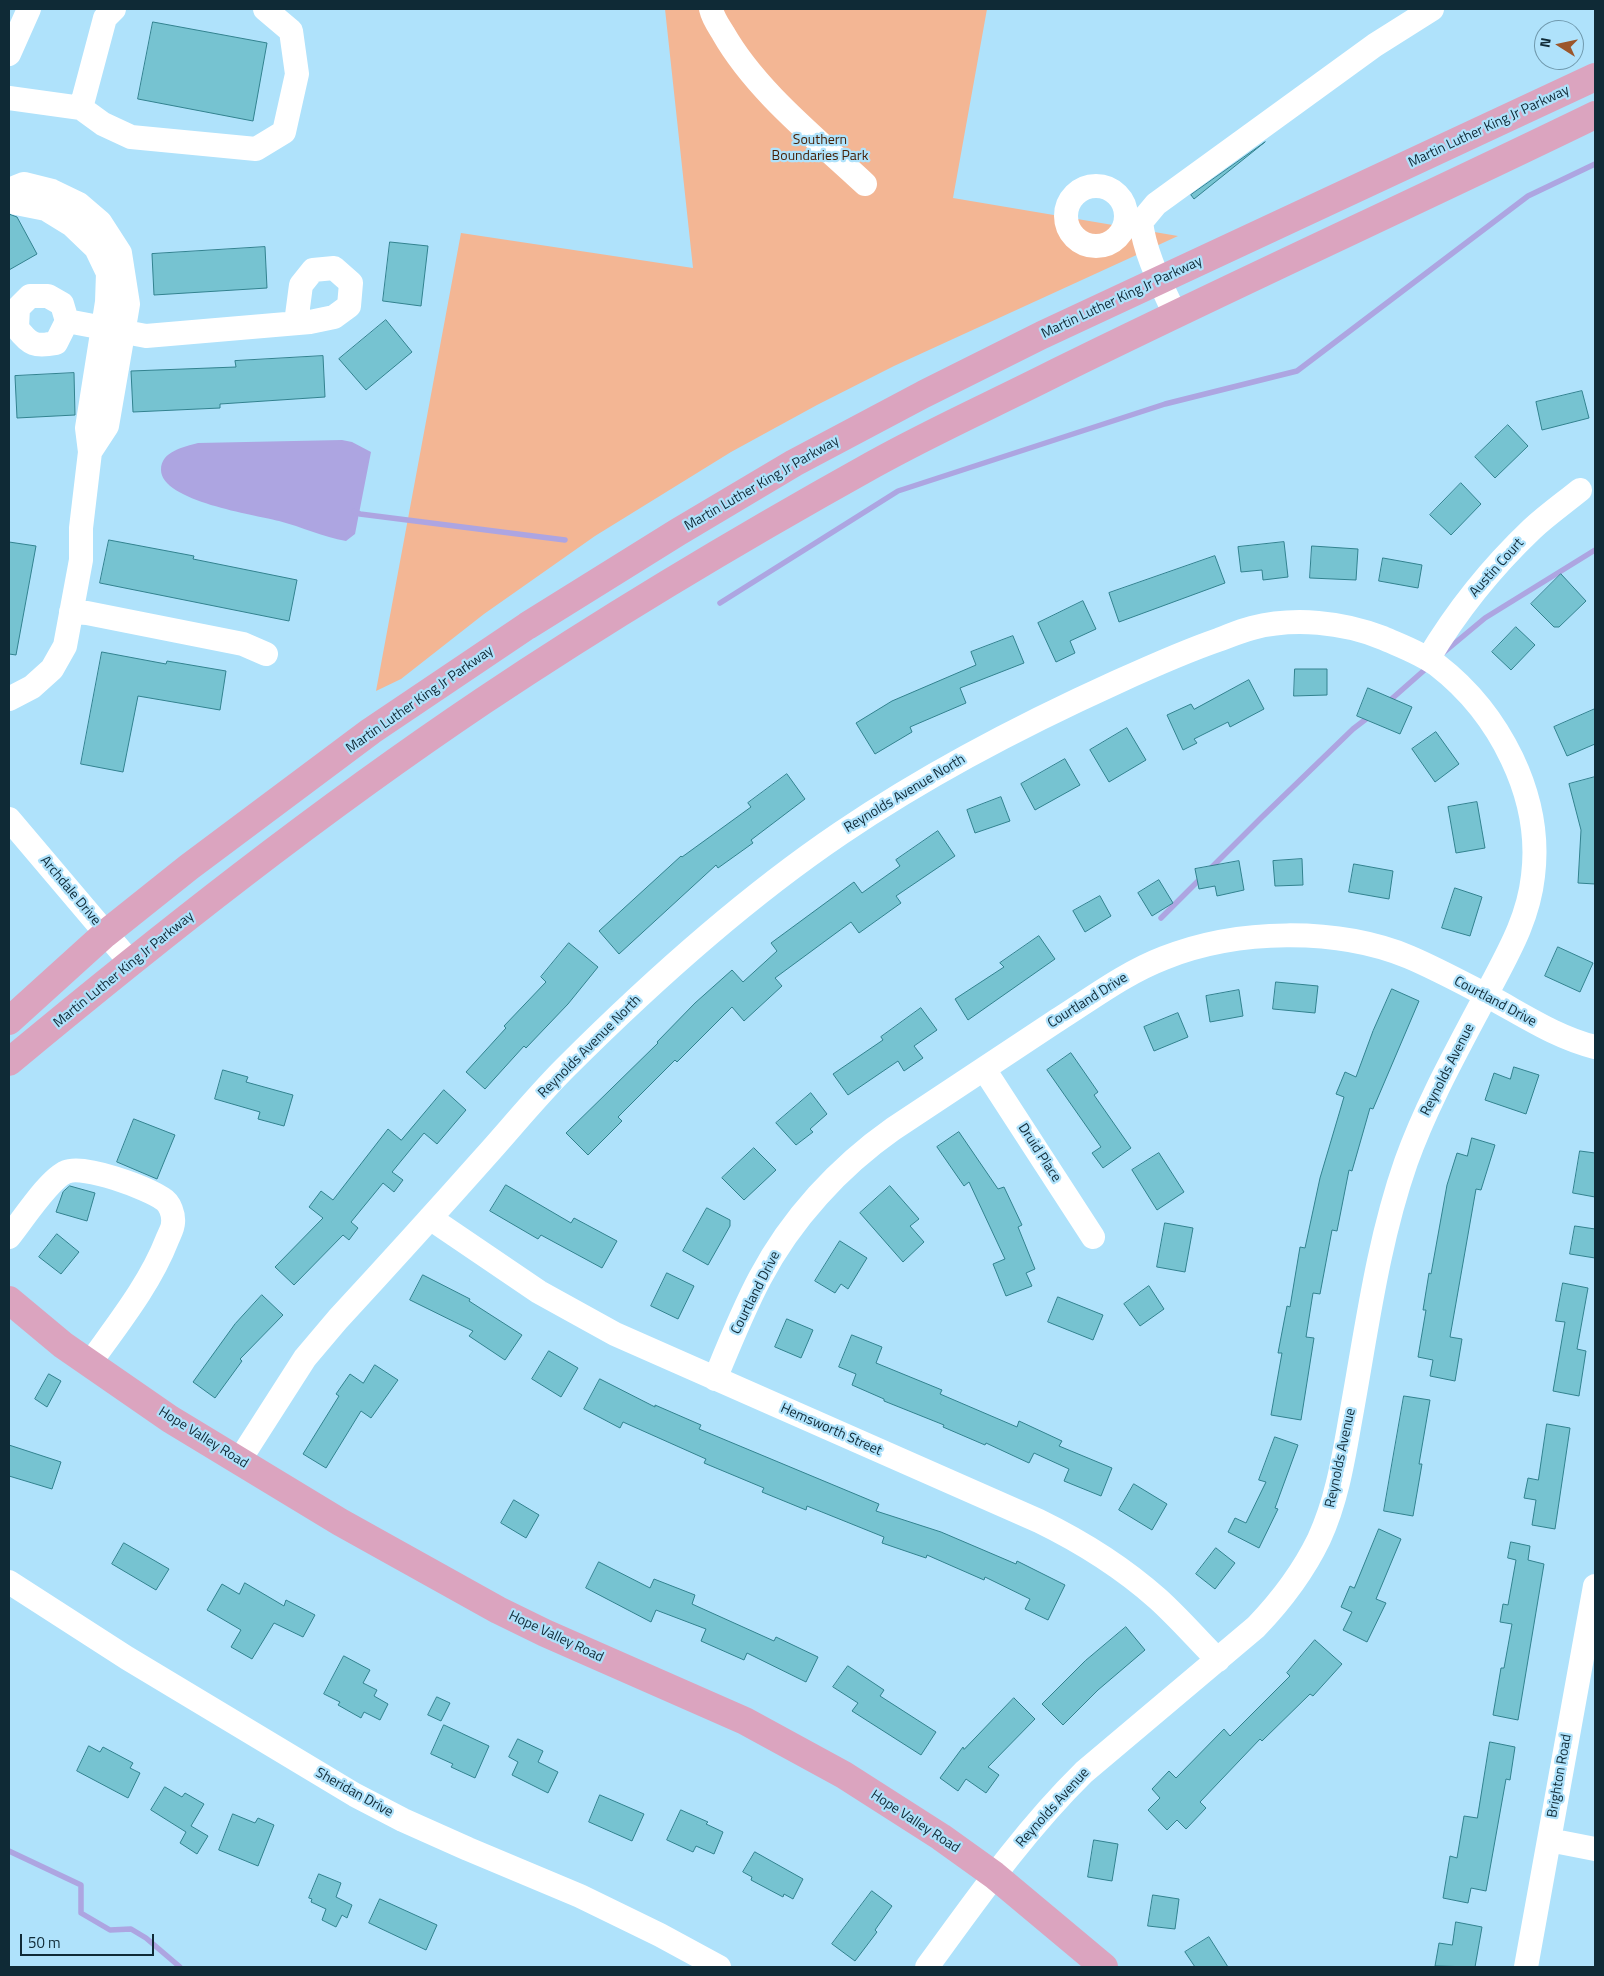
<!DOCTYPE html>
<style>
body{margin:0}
#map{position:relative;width:1604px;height:1976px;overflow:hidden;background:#afe2fb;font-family:"Titillium Web",sans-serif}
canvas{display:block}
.frame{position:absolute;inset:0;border:10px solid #0f2a36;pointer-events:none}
.north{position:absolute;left:1534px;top:20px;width:50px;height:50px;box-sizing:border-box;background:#afe2fb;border:1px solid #6f98ac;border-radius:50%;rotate:280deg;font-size:14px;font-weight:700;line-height:20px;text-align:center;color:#0f2a36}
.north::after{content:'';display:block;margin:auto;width:18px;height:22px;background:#9c572c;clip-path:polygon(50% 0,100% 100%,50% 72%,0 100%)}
.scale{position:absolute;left:20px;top:1934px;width:134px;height:22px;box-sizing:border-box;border:2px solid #0f2a36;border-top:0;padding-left:6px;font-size:15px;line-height:18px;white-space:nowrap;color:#0f2a36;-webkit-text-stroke:4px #afe2fb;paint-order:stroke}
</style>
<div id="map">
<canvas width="1604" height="1976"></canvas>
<div class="frame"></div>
<div class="north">N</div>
<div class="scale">50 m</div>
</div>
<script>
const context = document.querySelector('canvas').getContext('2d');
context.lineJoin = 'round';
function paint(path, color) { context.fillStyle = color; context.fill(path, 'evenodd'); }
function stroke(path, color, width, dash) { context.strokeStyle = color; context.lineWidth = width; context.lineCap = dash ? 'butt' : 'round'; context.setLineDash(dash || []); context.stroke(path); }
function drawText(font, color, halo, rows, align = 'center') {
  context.font = font + ' "Titillium Web",sans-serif'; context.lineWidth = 4.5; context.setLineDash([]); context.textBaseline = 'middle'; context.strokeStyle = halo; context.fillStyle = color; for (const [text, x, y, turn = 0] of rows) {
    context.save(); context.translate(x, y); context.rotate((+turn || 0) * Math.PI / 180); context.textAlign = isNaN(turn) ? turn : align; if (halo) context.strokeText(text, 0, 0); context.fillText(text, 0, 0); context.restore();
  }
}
paint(new Path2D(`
 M 665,9 L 987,9 L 953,198 L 1178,236 L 894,366 L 817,405 L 731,452 L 595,536 L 484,614 L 401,679 L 376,691 L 461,233 L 693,268 Z`), '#f3b694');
paint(new Path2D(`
 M 342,440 L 352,442 L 371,452 L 355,534 L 346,541 C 323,537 302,527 279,521 C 255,515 161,501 161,470 C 161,451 184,447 198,443 Z`), '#ada5e1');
stroke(new Path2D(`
 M 354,511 L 360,514 L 565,540
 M 720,603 L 898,491 L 1165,404 L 1297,371 L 1528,196 L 1595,164
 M 1443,653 L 1485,618 L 1595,550
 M 1387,703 L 1429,666
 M 1161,918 L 1262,817 L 1353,729 L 1370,716
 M 9,1851 L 81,1885 L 81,1913 L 110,1930 L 131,1929 L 146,1938 L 180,1967`), '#ada5e1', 5.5);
const building = new Path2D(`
 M 153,22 L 267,43 L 253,121 L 138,99 Z
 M 1265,142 L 1194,199 L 1191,195 Z
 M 9,214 L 17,217 L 37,254 L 9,270 Z
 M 390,242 L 428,246 L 421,306 L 383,301 Z
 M 265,247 L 267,288 L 154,295 L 152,254 Z
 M 386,320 L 412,352 L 366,390 L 339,359 Z
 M 323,356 L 325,397 L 220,404 L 220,408 L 133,412 L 131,371 L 236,367 L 235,361 Z
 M 74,373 L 75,415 L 17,418 L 15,376 Z
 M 1582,391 L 1589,418 L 1542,430 L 1536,402 Z
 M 1508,425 L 1528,446 L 1495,478 L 1475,457 Z
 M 1461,483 L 1481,504 L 1451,535 L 1430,515 Z
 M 109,540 L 194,556 L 193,559 L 297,580 L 289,621 L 100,583 Z
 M 9,542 L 36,546 L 16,655 L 9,654 Z
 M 1284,542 L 1288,577 L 1263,580 L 1262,570 L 1241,572 L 1238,547 Z
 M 1312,546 L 1358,549 L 1356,580 L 1310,578 Z
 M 1215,556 L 1225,583 L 1119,622 L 1109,593 Z
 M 1383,558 L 1422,565 L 1418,588 L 1379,581 Z
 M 1561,574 L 1586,601 L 1559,627 L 1554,627 L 1531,604 Z
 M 1083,601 L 1096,629 L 1070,641 L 1075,653 L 1056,662 L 1038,623 Z
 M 1516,627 L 1535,645 L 1511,670 L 1492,652 Z
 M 1013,636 L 1024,663 L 960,688 L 966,703 L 910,727 L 912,732 L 875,754 L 856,723 L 892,701 L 976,665 L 971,652 Z
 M 102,652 L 166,664 L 167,661 L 226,671 L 220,710 L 138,696 L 123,772 L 81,764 Z
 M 1295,669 L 1327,669 L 1327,695 L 1294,696 Z
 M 1249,680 L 1264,709 L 1230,727 L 1228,722 L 1194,739 L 1197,743 L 1183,750 L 1167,715 L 1191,704 L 1194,709 Z
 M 1368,688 L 1412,707 L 1400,734 L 1357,716 Z
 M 1595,709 L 1595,744 L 1567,756 L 1554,727 Z
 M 1127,728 L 1146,760 L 1109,782 L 1090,750 Z
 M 1436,732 L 1459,764 L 1435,782 L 1412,749 Z
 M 1065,759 L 1080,785 L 1035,810 L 1021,784 Z
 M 787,774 L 805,799 L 751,840 L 753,843 L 718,868 L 716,865 L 619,954 L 599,931 L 681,856 L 682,857 L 751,807 L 748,803 Z
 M 1595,777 L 1595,884 L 1578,883 L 1581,830 L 1569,784 Z
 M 1001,797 L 1010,821 L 975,833 L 967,810 Z
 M 1477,802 L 1485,848 L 1456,853 L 1448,807 Z
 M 938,831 L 955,856 L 896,896 L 901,903 L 859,933 L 851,922 L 775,978 L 782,986 L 744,1021 L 732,1007 L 677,1062 L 675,1060 L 618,1117 L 622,1121 L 588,1155 L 566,1133 L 658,1043 L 657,1042 L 695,1003 L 732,970 L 743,982 L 777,951 L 771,943 L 854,882 L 862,893 L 900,866 L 896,860 Z
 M 1302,859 L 1303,885 L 1275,886 L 1273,861 Z
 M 1239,861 L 1244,890 L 1217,896 L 1215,886 L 1199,889 L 1195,869 Z
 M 1354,864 L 1393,871 L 1389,899 L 1349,892 Z
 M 1159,880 L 1173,903 L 1152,916 L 1138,893 Z
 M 1455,888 L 1482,897 L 1470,936 L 1442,928 Z
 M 1100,896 L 1111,916 L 1085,932 L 1073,911 Z
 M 1039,936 L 1055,959 L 968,1020 L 955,999 L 1004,967 L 1000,963 Z
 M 569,943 L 598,967 L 568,1004 L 526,1048 L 524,1046 L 485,1089 L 466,1072 L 506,1028 L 504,1026 L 546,982 L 541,977 Z
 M 1558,947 L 1593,963 L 1580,992 L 1545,976 Z
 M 1276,982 L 1318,986 L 1315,1013 L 1273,1009 Z
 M 1392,989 L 1419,1001 L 1373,1109 L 1370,1108 L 1352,1171 L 1349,1170 L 1337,1231 L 1332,1230 L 1320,1294 L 1313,1293 L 1306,1337 L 1314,1338 L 1301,1420 L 1271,1415 L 1282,1353 L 1278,1353 L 1287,1306 L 1290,1307 L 1300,1247 L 1305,1248 L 1320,1178 L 1344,1097 L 1336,1094 L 1345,1072 L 1356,1077 L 1373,1031 Z
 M 1239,990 L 1243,1016 L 1210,1022 L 1206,996 Z
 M 921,1008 L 937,1030 L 914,1046 L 923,1058 L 904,1071 L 898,1061 L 848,1095 L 833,1074 L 883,1040 L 881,1037 Z
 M 1178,1013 L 1188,1037 L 1154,1051 L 1144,1027 Z
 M 1071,1053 L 1098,1092 L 1094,1095 L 1131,1148 L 1103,1168 L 1092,1153 L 1101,1147 L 1047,1070 Z
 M 1514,1067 L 1539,1075 L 1526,1114 L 1485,1100 L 1494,1073 L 1510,1079 Z
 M 223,1070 L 248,1077 L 246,1082 L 293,1095 L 284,1126 L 258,1119 L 260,1112 L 215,1099 Z
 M 444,1090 L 466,1110 L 437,1144 L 424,1133 L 392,1172 L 403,1180 L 394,1192 L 383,1183 L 351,1222 L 358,1228 L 349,1240 L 343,1235 L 294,1285 L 275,1267 L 323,1218 L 309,1207 L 321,1191 L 333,1200 L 388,1129 L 401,1140 Z
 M 811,1093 L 827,1114 L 810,1129 L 813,1132 L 796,1145 L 776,1123 Z
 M 134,1119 L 175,1135 L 157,1179 L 117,1162 Z
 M 959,1132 L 998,1189 L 1004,1187 L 1022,1225 L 1018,1227 L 1035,1269 L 1026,1273 L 1032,1286 L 1006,1296 L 993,1264 L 1005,1259 L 969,1182 L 964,1186 L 937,1147 Z
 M 1472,1138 L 1495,1145 L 1481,1190 L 1476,1189 L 1450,1337 L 1462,1339 L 1455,1381 L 1430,1376 L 1433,1360 L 1418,1357 L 1426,1310 L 1423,1310 L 1429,1273 L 1431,1274 L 1447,1185 L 1457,1153 L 1467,1156 Z
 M 754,1148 L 776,1170 L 744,1200 L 722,1178 Z
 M 1580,1151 L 1595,1153 L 1595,1197 L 1573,1193 Z
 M 1159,1153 L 1184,1192 L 1157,1210 L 1132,1170 Z
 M 506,1185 L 571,1223 L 574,1218 L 617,1241 L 602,1268 L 541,1235 L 538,1239 L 490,1211 Z
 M 70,1186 L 95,1193 L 87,1221 L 56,1212 L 63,1192 Z
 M 890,1186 L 919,1219 L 910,1226 L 924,1242 L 903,1262 L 860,1213 Z
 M 707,1208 L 730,1220 L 730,1226 L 708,1265 L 683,1251 Z
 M 1165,1223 L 1193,1228 L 1185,1272 L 1157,1267 Z
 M 1575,1226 L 1595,1229 L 1595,1258 L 1570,1254 Z
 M 57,1234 L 79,1252 L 61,1274 L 39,1257 Z
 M 840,1241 L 867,1258 L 848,1289 L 841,1284 L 835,1293 L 815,1281 Z
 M 667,1273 L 694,1286 L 678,1319 L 651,1306 Z
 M 423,1275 L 470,1299 L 469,1301 L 522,1335 L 505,1360 L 469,1336 L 473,1331 L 410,1300 Z
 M 1563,1283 L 1588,1288 L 1577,1349 L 1586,1351 L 1579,1396 L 1553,1391 L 1565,1322 L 1556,1321 Z
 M 1149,1286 L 1164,1309 L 1140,1326 L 1124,1304 Z
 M 262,1295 L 283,1315 L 240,1359 L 242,1361 L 215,1398 L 193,1382 L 235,1324 Z
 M 1058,1297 L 1103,1315 L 1093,1340 L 1048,1322 Z
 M 787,1319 L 813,1330 L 801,1358 L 775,1347 Z
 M 852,1335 L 882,1347 L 876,1363 L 942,1390 L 940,1394 L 1017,1427 L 1019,1421 L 1062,1441 L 1059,1446 L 1112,1468 L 1101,1496 L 1064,1481 L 1069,1469 L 1034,1453 L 1029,1463 L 986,1443 L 985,1445 L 943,1427 L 944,1425 L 884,1401 L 884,1399 L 852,1385 L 856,1374 L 839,1367 Z
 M 549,1351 L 578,1368 L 561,1397 L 532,1379 Z
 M 375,1365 L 398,1380 L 371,1418 L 361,1411 L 326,1468 L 303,1454 L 339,1396 L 336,1394 L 350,1374 L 363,1383 Z
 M 49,1374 L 61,1381 L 47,1407 L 35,1399 Z
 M 600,1379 L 655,1407 L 655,1405 L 701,1425 L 699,1429 L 879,1504 L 876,1511 L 941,1532 L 1016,1564 L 1017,1561 L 1065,1585 L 1048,1620 L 1025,1609 L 1030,1599 L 985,1577 L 984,1580 L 927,1555 L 926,1558 L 882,1543 L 884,1537 L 807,1506 L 806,1510 L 762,1492 L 764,1488 L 704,1463 L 706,1459 L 623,1422 L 620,1428 L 584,1409 Z
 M 1404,1396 L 1430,1400 L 1419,1464 L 1422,1464 L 1413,1516 L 1384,1511 Z
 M 1547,1424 L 1570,1428 L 1555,1529 L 1532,1525 L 1536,1500 L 1524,1498 L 1528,1478 L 1538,1480 Z
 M 1275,1437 L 1298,1445 L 1275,1508 L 1278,1509 L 1259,1548 L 1228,1532 L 1235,1518 L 1246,1523 L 1266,1482 L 1259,1480 Z
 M 9,1445 L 61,1462 L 52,1489 L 9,1476 Z
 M 1134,1484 L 1167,1504 L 1152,1530 L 1119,1510 Z
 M 514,1500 L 539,1515 L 526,1538 L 501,1523 Z
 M 1379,1529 L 1401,1539 L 1376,1599 L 1386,1603 L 1367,1642 L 1343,1630 L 1352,1612 L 1341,1607 L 1350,1586 L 1354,1588 Z
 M 1511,1542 L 1530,1546 L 1528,1560 L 1544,1564 L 1518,1720 L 1493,1715 L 1501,1668 L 1504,1668 L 1512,1624 L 1500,1622 L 1503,1604 L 1508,1605 L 1516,1560 L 1508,1558 Z
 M 124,1543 L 169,1569 L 156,1590 L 112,1564 Z
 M 1216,1548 L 1235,1563 L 1215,1589 L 1196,1574 Z
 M 599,1562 L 650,1588 L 654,1579 L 695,1595 L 692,1604 L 774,1641 L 776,1637 L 818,1657 L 806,1682 L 747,1653 L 744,1660 L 701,1641 L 706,1629 L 656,1610 L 651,1622 L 586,1588 Z
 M 245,1583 L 284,1606 L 286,1600 L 315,1615 L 303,1637 L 274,1623 L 252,1659 L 231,1647 L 241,1630 L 207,1610 L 222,1584 L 239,1594 Z
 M 1126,1627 L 1145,1650 L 1098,1690 L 1063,1725 L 1042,1704 L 1085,1661 Z
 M 1315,1640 L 1342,1664 L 1313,1696 L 1310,1694 L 1262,1741 L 1260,1739 L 1200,1802 L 1206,1808 L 1186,1829 L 1177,1820 L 1167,1830 L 1148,1810 L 1160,1798 L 1152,1789 L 1169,1771 L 1176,1778 L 1224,1729 L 1230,1736 L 1290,1676 L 1287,1673 Z
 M 344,1656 L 370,1670 L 363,1683 L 377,1690 L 374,1696 L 388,1704 L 380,1720 L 364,1712 L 361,1718 L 338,1705 L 340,1702 L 324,1694 Z
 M 848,1666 L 884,1690 L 880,1696 L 936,1732 L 921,1755 L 852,1711 L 858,1703 L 833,1687 Z
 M 437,1697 L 450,1703 L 441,1721 L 428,1715 Z
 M 1014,1698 L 1035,1719 L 988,1767 L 999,1775 L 986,1793 L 966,1779 L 958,1791 L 940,1778 L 963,1747 L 964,1749 Z
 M 444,1725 L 489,1746 L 475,1778 L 451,1767 L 453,1764 L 431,1754 Z
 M 518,1739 L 543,1751 L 538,1762 L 558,1772 L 548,1793 L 512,1775 L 518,1762 L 509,1757 Z
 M 1490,1742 L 1515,1747 L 1510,1780 L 1506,1779 L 1486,1891 L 1471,1888 L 1468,1903 L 1443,1898 L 1450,1856 L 1457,1858 L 1464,1816 L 1477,1818 Z
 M 89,1746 L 100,1752 L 103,1747 L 133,1763 L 130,1768 L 140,1773 L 128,1798 L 77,1771 Z
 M 165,1787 L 182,1797 L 185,1793 L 204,1804 L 191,1826 L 208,1836 L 197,1854 L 180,1843 L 186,1832 L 151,1810 Z
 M 600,1795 L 644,1814 L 632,1841 L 589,1822 Z
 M 681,1810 L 708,1822 L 706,1824 L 723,1832 L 714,1854 L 696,1846 L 693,1852 L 667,1840 Z
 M 233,1814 L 255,1823 L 258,1818 L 274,1825 L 258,1866 L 219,1850 Z
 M 1094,1840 L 1118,1844 L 1112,1881 L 1088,1877 Z
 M 755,1852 L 803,1879 L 793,1899 L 784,1894 L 783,1897 L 751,1880 L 752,1877 L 743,1872 Z
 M 319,1874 L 341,1883 L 336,1897 L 352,1905 L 347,1918 L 342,1915 L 336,1927 L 322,1920 L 326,1909 L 311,1902 L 312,1899 L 309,1898 Z
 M 872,1891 L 892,1906 L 875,1930 L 877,1932 L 855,1961 L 832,1944 Z
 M 1153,1895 L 1179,1899 L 1175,1929 L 1148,1926 Z
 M 380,1899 L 437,1925 L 426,1950 L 369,1923 Z
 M 1456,1922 L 1482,1927 L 1475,1967 L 1435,1966 L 1439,1943 L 1452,1945 Z
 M 1209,1937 L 1228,1967 L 1195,1967 L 1185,1952 Z`);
paint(building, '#76c3d1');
stroke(building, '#32828f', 1);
stroke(new Path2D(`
 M 711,9 C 713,18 718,25 723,33 C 756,91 816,138 865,184
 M 9,54 L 29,9
 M 9,98 L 81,108 L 103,124 L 131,137 L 256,149 L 284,132 L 297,74 L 291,31 L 265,9
 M 81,108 L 105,18 L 114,9
 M1066 216a30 30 0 1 1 60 0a30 30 0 1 1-60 0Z
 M 9,190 L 24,184 L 52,191 L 79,204 L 100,222 L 120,253 L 128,304 L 126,316 L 107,426 L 90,452
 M 9,196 L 16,203 L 46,209 L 72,225 L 96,248 L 108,273 L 107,302 L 87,428 L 90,452 L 81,528 L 81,560 L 65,646 L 52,669 L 32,687 L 9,699
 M 30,296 L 48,296 L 62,304 L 67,321 L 56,343 C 35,347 30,345 17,328 L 18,308 Z
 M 1175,314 C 1161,284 1145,255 1141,222 L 1156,204 L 1375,45 L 1432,9
 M 67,321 L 146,336 L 310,322 L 334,317 L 349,306 L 351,283 L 334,268 L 313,270 L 301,285 L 296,323
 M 71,612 L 87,613 L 243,644 L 266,654
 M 1428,659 C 1456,612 1492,567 1532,529 C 1547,515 1564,503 1580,490
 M 9,819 L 131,963
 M 984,1069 L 1093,1237
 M 430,1218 L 539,1292 L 615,1334 L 1039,1521 C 1082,1542 1122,1567 1158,1599 C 1179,1618 1198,1640 1218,1660
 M 9,1237 C 22,1221 49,1179 66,1172 C 84,1164 147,1188 163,1199 C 170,1203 174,1215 173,1223 C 173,1228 169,1235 167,1240 C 150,1284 117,1325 90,1363
 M 715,1379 C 729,1345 743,1310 760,1278 C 791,1219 839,1167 893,1129 C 947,1093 1002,1057 1056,1021 C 1091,999 1125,973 1164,958 C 1237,929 1336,927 1409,957 C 1435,968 1461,982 1486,995 C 1522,1014 1555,1037 1595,1047
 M 239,1461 L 305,1358 L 338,1319 C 387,1266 436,1212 484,1158 C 511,1128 537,1096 565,1068 C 650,983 742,900 841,833 C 928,774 1022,725 1117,682 C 1150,667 1183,652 1218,640 C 1229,636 1240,631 1252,628 C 1294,617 1343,622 1383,638 C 1401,646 1421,653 1437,665 C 1499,713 1543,796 1533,876 C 1528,922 1505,958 1484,999 C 1456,1052 1426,1106 1406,1162 C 1378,1242 1367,1327 1352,1410 C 1344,1454 1338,1498 1319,1539 C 1303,1572 1281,1601 1256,1627 L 1084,1772 C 1024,1831 976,1900 927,1967
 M 9,1582 L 127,1658 L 355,1795 L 403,1820 L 468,1849 L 580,1896 L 660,1935 L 719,1967
 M 1549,1840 L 1595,1849
 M 1526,1967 L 1595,1586`), '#fff', 24);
stroke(new Path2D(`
 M 9,1021 L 105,934 L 189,867 L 371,731 L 527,626 L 678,532 L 794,463 L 924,394 L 1042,335 L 1595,77
 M 9,1062 C 162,935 318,812 483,701 C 610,616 741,538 874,464 C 933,431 996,403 1057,372 C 1235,284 1416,202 1595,115
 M 9,1300 L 63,1345 L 170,1419 L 340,1522 L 498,1610 L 545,1633 L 745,1721 L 844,1775 L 941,1837 L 994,1875 L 1104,1967`), '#dba4bf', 28);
drawText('14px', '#0f2a36', '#afe2fb', [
 ["Martin Luther King Jr Parkway",1489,127,-25],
 ["Martin Luther King Jr Parkway",1122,298,-25],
 ["Martin Luther King Jr Parkway",762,484,-30],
 ["Austin Court",1497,568,-48],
 ["Martin Luther King Jr Parkway",420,700,-35],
 ["Reynolds Avenue North",905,794,-31],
 ["Archdale Drive",70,891,50],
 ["Martin Luther King Jr Parkway",124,970,-39],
 ["Courtland Drive",1088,1001,-32],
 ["Courtland Drive",1495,1002,28],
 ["Reynolds Avenue North",590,1047,-45],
 ["Reynolds Avenue",1448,1070,-63],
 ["Druid Place",1039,1153,57],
 ["Courtland Drive",756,1293,-63],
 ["Hemsworth Street",831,1430,24],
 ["Hope Valley Road",203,1438,32],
 ["Reynolds Avenue",1341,1458,-78],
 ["Hope Valley Road",556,1637,25],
 ["Brighton Road",1560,1776,-80],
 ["Sheridan Drive",354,1793,29],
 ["Reynolds Avenue",1053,1808,-48],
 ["Hope Valley Road",915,1822,33]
]);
drawText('14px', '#451f05', '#afe2fb', [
 ["Southern",820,141],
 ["Boundaries Park",820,157]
]);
</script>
